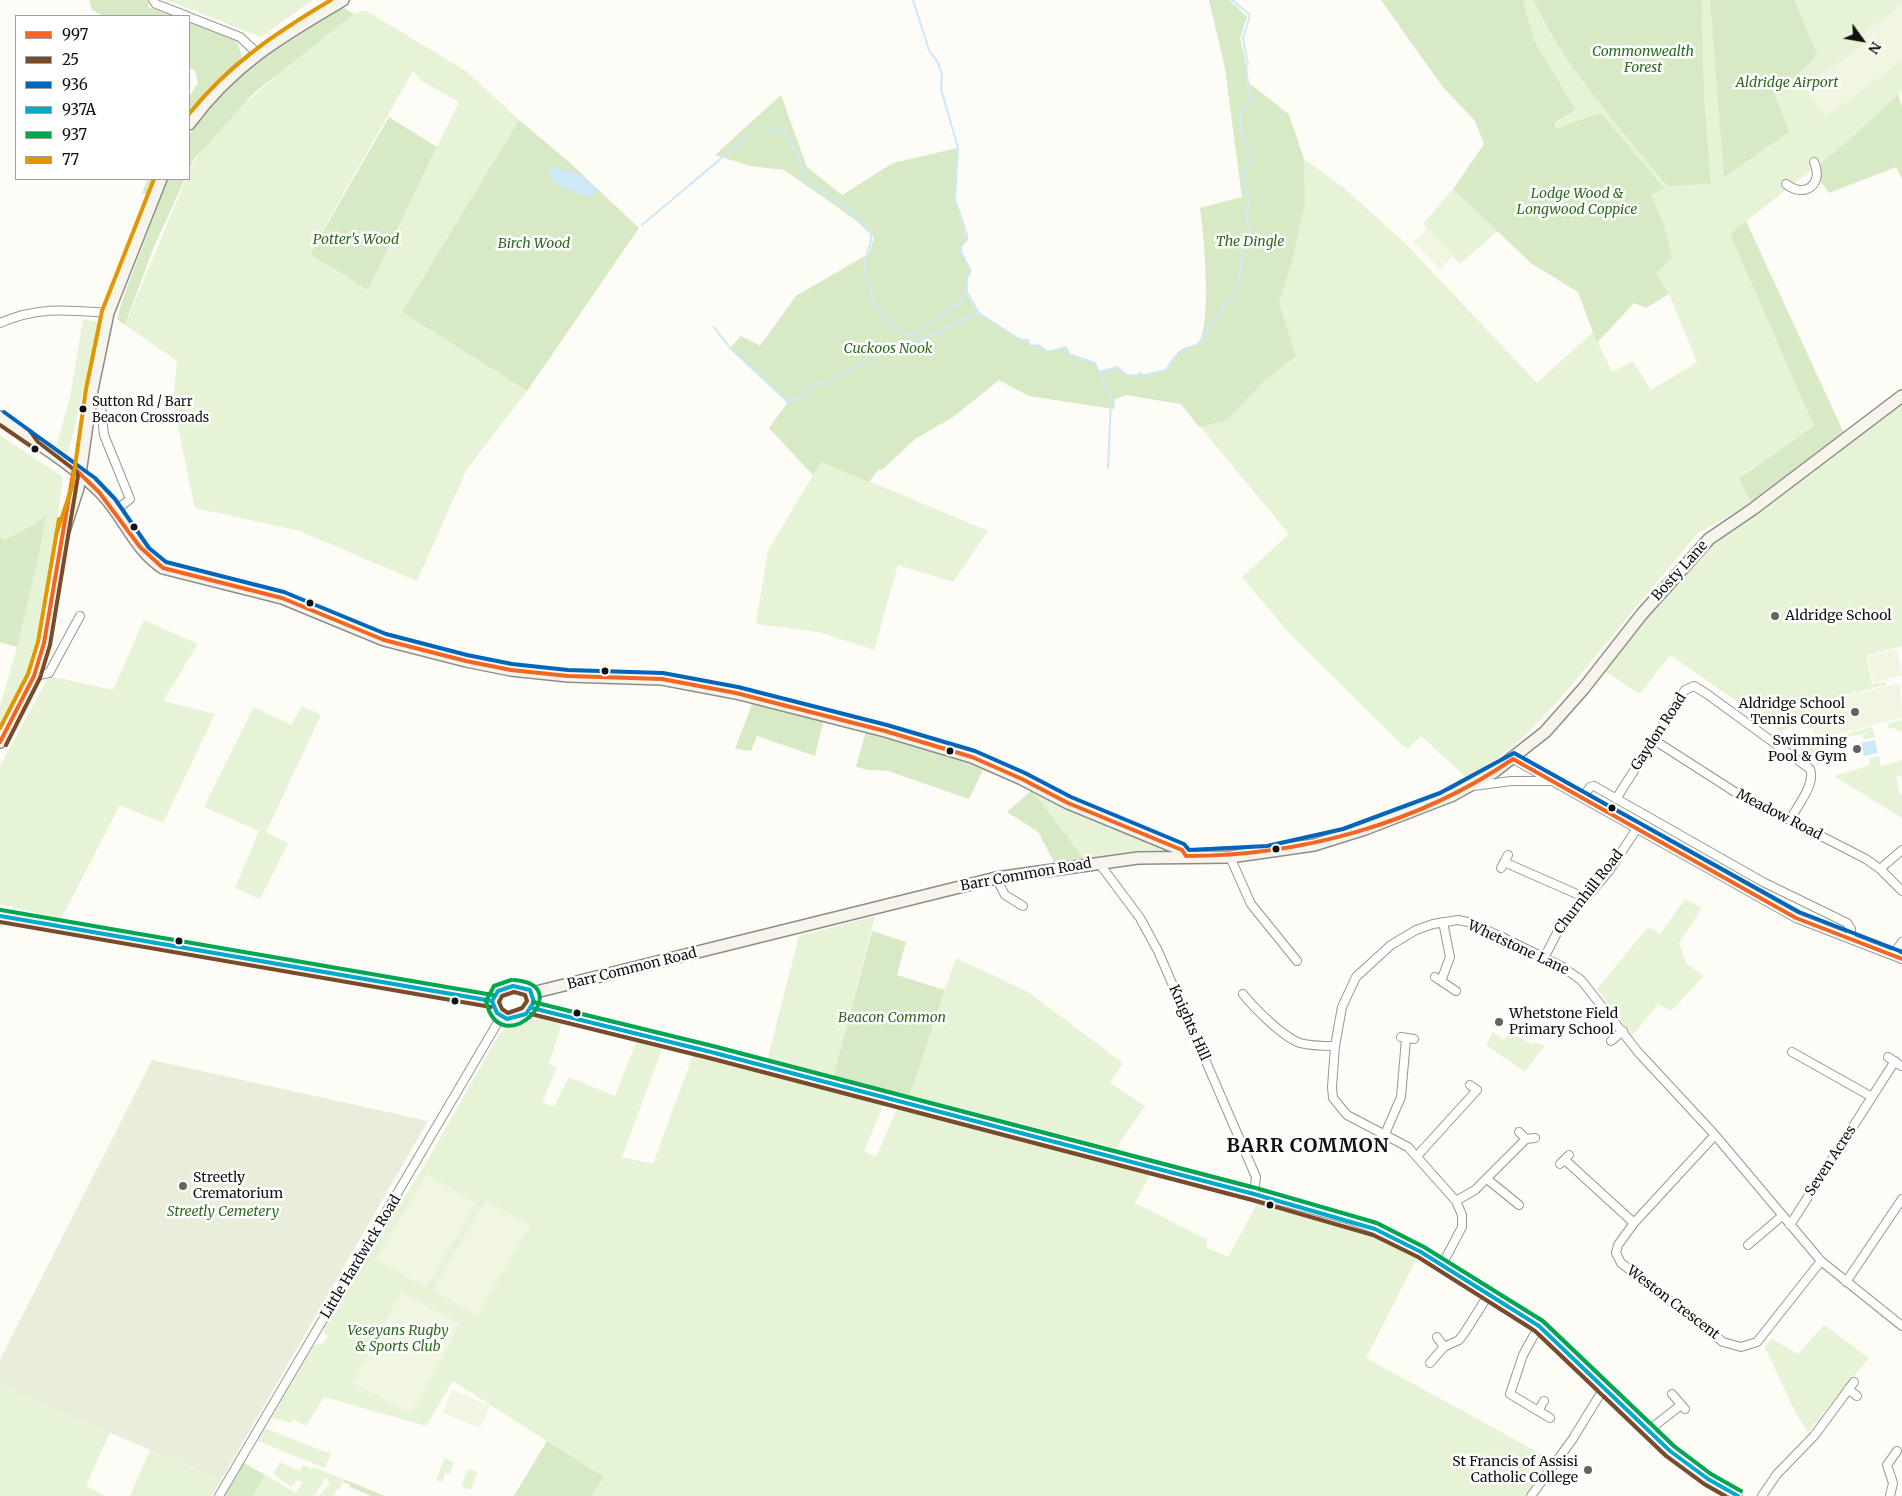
<!DOCTYPE html>
<style>
body{margin:0}
#map{position:relative;width:1902px;height:1496px;overflow:hidden;background:#fdfcf7;font-family:Merriweather,serif}
canvas{display:block}
.legend{position:absolute;left:15px;top:15px;width:175px;height:165px;box-sizing:border-box;background:#fff;border:1px solid #a0a0a0;margin:0;padding:6px 9px;list-style:none;font-size:15px;color:#111}
.legend li{display:flex;align-items:center;gap:10px;height:25px}
.legend b{width:25px;border:1px solid #a0a0a0}
.north{position:absolute;left:1837px;top:15px;width:50px;height:50px;-webkit-text-stroke:4px #fff;paint-order:stroke;rotate:122deg;font-size:14px;font-weight:700;line-height:20px;text-align:center;color:#111}
.north::after{content:'';display:block;margin:auto;width:18px;height:22px;background:#111;clip-path:polygon(50% 0,100% 100%,50% 72%,0 100%)}
</style>
<div id="map">
<canvas width="1902" height="1496"></canvas>
<ul class="legend">
<li><b style="height:6px;background:#f26522"></b>997</li>
<li><b style="height:6px;background:#7a4b2a"></b>25</li>
<li><b style="height:6px;background:#0065bd"></b>936</li>
<li><b style="height:6px;background:#00a9ce"></b>937A</li>
<li><b style="height:6px;background:#00a651"></b>937</li>
<li><b style="height:6px;background:#e09702"></b>77</li>
</ul>
<div class="north">N</div>
</div>
<script>
const context = document.querySelector('canvas').getContext('2d');
context.lineJoin = 'round';
function paint(path, color) { context.fillStyle = color; context.fill(path, 'evenodd'); }
function stroke(path, color, width, dash) { context.strokeStyle = color; context.lineWidth = width; context.lineCap = dash ? 'butt' : 'round'; context.setLineDash(dash || []); context.stroke(path); }
function drawText(font, color, halo, rows, align = 'center') {
  context.font = font + ' Merriweather,serif'; context.lineWidth = 5; context.setLineDash([]); context.textBaseline = 'middle'; context.strokeStyle = halo; context.fillStyle = color; for (const [text, x, y, turn = 0] of rows) {
    context.save(); context.translate(x, y); context.rotate((+turn || 0) * Math.PI / 180); context.textAlign = isNaN(turn) ? turn : align; if (halo) context.strokeText(text, 0, 0); context.fillText(text, 0, 0); context.restore();
  }
}
paint(new Path2D(`
 M 167,0 L 313,0 L 261,37 Z
 M 1209,0 L 1229,0 L 1247,17 L 1240,38 L 1246,63 L 1249,83 L 1288,113 L 1304,159 L 1344,188 L 1406,244 L 1537,383 L 1593,332 L 1612,372 L 1633,361 L 1651,390 L 1697,362 L 1669,294 L 1656,274 L 1663,222 L 1651,195 L 1663,187 L 1601,113 L 1555,130 L 1555,124 L 1576,110 L 1535,42 L 1523,0 L 1533,0 L 1544,23 L 1667,186 L 1711,183 L 1704,94 L 1702,0 L 1902,0 L 1902,92 L 1842,146 L 1730,234 L 1817,424 L 1739,477 L 1751,503 L 1697,534 L 1559,700 L 1525,736 L 1470,781 L 1421,736 L 1408,749 L 1402,745 L 1290,634 L 1242,577 L 1289,534 L 1181,404 L 1126,395 L 1115,399 L 1114,409 L 1029,396 L 999,380 L 953,417 L 915,439 L 883,469 L 878,470 L 869,481 L 988,531 L 953,582 L 898,565 L 874,650 L 818,632 L 756,624 L 768,551 L 813,475 L 769,428 L 788,402 L 730,348 L 741,336 L 760,346 L 796,296 L 869,253 L 874,238 L 856,220 L 841,211 L 836,199 L 893,163 L 958,148 L 955,199 L 967,240 L 962,245 L 961,252 L 971,271 C 956,298 984,318 1004,329 C 1013,334 1018,339 1028,340 L 1030,346 L 1038,345 L 1048,352 L 1066,347 L 1069,354 L 1095,363 L 1099,372 L 1117,367 L 1127,375 L 1137,376 L 1139,373 L 1145,375 L 1166,370 C 1170,362 1176,355 1183,350 C 1188,346 1195,348 1199,342 C 1212,324 1204,232 1200,208 L 1242,197 L 1225,68 Z
 M 365,10 L 466,71 L 519,120 L 402,312 L 527,391 L 467,469 L 417,581 L 300,531 L 195,508 L 173,404 L 177,361 L 125,325 L 186,179 L 189,179 C 189,138 320,41 354,14 ZM 413,71 L 422,81 L 459,102 L 368,290 L 310,253 Z
 M 1453,189 L 1498,231 L 1460,264 L 1423,224 Z
 M 83,319 L 100,322 L 68,453 L 56,447 L 70,397 Z
 M 1902,405 L 1902,646 L 1866,656 L 1872,684 L 1885,682 L 1886,685 L 1805,705 L 1809,722 L 1791,726 L 1781,732 L 1670,655 L 1640,694 L 1604,671 L 1678,578 L 1712,543 Z
 M 0,435 L 63,477 L 51,567 L 36,652 L 24,683 L 0,725 L 0,706 L 17,647 L 0,642 Z
 M 144,620 L 198,644 L 163,701 L 215,714 L 163,823 L 120,805 L 61,919 L 0,904 L 0,766 L 49,676 L 113,690 Z
 M 302,706 L 321,715 L 266,832 L 288,843 L 260,899 L 235,888 L 259,831 L 204,807 L 254,707 L 291,725 Z
 M 1902,720 L 1902,730 L 1897,732 L 1896,728 L 1888,729 L 1889,723 Z
 M 1872,727 L 1875,737 L 1864,739 L 1863,734 L 1836,740 L 1835,737 Z
 M 1812,745 L 1818,747 L 1821,761 L 1819,766 L 1801,748 Z
 M 1879,756 L 1881,766 L 1902,760 L 1902,775 L 1896,777 L 1900,794 L 1902,794 L 1902,818 L 1834,776 L 1870,765 L 1869,758 Z
 M 1032,790 L 1063,805 L 1066,809 L 1070,808 L 1169,849 L 1168,852 L 1084,859 Z
 M 1685,899 L 1702,908 L 1679,943 L 1686,963 L 1704,976 L 1671,1011 L 1658,1004 L 1632,1036 L 1597,989 L 1648,927 L 1660,934 Z
 M 875,916 L 833,1077 L 767,1061 L 799,936 Z
 M 956,958 L 1028,992 L 1123,1063 L 1110,1083 L 1145,1106 L 1116,1148 L 910,1095 Z
 M 542,1017 L 562,1022 L 549,1064 L 557,1067 L 542,1102 L 554,1107 L 569,1077 L 615,1096 L 636,1042 L 662,1049 L 622,1157 L 653,1164 L 693,1055 L 884,1104 L 864,1151 L 876,1157 L 898,1107 L 1152,1171 L 1135,1203 L 1208,1240 L 1206,1247 L 1228,1257 L 1259,1200 L 1350,1226 L 1411,1253 L 1418,1256 L 1366,1358 L 1552,1460 L 1525,1496 L 591,1496 L 603,1477 L 453,1381 L 426,1426 L 324,1397 L 306,1426 L 293,1419 L 291,1423 L 271,1418 L 314,1345 L 323,1343 L 328,1336 L 324,1333 L 324,1327 L 424,1166 L 501,1031 Z
 M 1493,1032 L 1504,1040 L 1509,1032 L 1532,1044 L 1534,1042 L 1544,1046 L 1525,1072 L 1486,1045 Z
 M 1824,1325 L 1869,1358 L 1808,1432 L 1796,1414 L 1765,1347 L 1772,1339 L 1798,1354 Z
 M 0,1386 L 110,1432 L 86,1486 L 106,1496 L 0,1496 Z
 M 265,1428 L 331,1454 L 325,1468 L 258,1441 Z
 M 150,1450 L 221,1480 L 212,1496 L 130,1496 Z
 M 445,1458 L 454,1463 L 450,1474 L 445,1473 L 442,1482 L 436,1480 Z
 M 280,1462 L 300,1471 L 303,1465 L 312,1469 L 313,1467 L 343,1479 L 340,1489 L 337,1489 L 334,1496 L 319,1496 L 330,1483 L 326,1478 L 324,1479 L 315,1496 L 253,1496 L 265,1475 L 296,1493 L 303,1482 L 298,1480 L 291,1487 L 273,1474 Z
 M 470,1469 L 477,1472 L 471,1490 L 461,1487 L 467,1471 Z`), '#e7f3d7');
paint(new Path2D(`
 M 89,0 L 148,0 L 148,7 L 173,16 L 103,16 L 92,10 Z
 M 1209,0 L 1229,0 L 1247,17 L 1240,38 L 1246,63 L 1249,83 L 1289,115 L 1304,159 L 1305,203 L 1292,260 L 1279,303 L 1296,356 L 1264,381 L 1227,420 L 1199,427 L 1181,404 L 1126,395 L 1115,399 L 1114,409 L 1029,396 L 999,380 L 953,417 L 915,439 L 883,469 L 878,470 L 869,482 L 821,462 L 813,475 L 769,428 L 788,402 L 730,348 L 741,336 L 760,346 L 796,296 L 869,254 L 874,238 L 856,220 L 784,170 L 750,166 L 715,155 L 781,95 L 807,167 L 842,195 L 893,163 L 958,148 L 955,199 L 967,240 L 962,245 L 961,252 L 971,271 C 955,299 984,318 1004,329 C 1013,334 1018,339 1028,340 L 1030,346 L 1038,345 L 1048,352 L 1066,347 L 1069,354 L 1095,363 L 1099,372 L 1117,367 L 1127,375 L 1137,376 L 1139,373 L 1145,375 L 1165,370 C 1170,362 1176,355 1183,350 C 1188,346 1195,348 1199,342 C 1212,325 1204,232 1200,208 L 1242,197 L 1225,68 Z
 M 1381,0 L 1523,0 L 1535,42 L 1576,110 L 1555,123 L 1555,129 L 1601,113 L 1664,188 L 1651,195 L 1663,222 L 1672,257 L 1656,274 L 1669,294 L 1646,308 L 1634,303 L 1597,343 L 1578,292 L 1532,264 L 1453,189 L 1484,144 L 1475,121 L 1442,86 Z
 M 1533,0 L 1702,0 L 1704,94 L 1711,184 L 1667,186 C 1620,127 1565,68 1533,0 Z
 M 1710,0 L 1794,0 L 1817,54 L 1806,67 L 1775,95 L 1789,132 L 1724,177 Z
 M 343,7 L 354,14 L 254,93 L 194,159 L 189,171 L 189,135 L 224,91 L 259,60 Z
 M 189,22 L 237,40 L 242,57 L 203,95 L 189,117 L 189,97 L 198,83 L 195,71 L 189,68 Z
 M 1898,95 L 1902,106 L 1902,179 L 1896,167 L 1829,193 L 1812,170 L 1842,146 Z
 M 389,117 L 437,147 L 368,290 L 310,254 Z
 M 519,120 L 568,161 L 639,228 L 527,391 L 402,312 Z
 M 148,179 L 155,179 L 147,195 L 142,193 Z
 M 168,179 L 185,179 L 153,249 L 125,325 L 117,319 L 123,298 Z
 M 1746,221 L 1844,433 L 1751,503 L 1739,478 L 1814,426 L 1730,234 Z
 M 46,516 L 38,558 L 17,647 L 0,642 L 0,537 L 4,540 L 21,532 Z
 M 752,704 L 824,719 L 815,756 L 757,736 L 751,751 L 735,749 Z
 M 866,731 L 962,760 L 983,770 L 969,799 L 888,771 L 869,770 L 856,767 Z
 M 1032,790 L 1084,859 L 1054,862 L 1038,832 L 1007,812 Z
 M 872,931 L 906,942 L 897,975 L 945,990 L 910,1095 L 833,1077 Z
 M 547,1441 L 604,1477 L 591,1496 L 514,1496 Z
 M 244,1463 L 265,1475 L 253,1496 L 224,1496 Z
 M 343,1479 L 385,1496 L 371,1496 L 350,1487 L 351,1485 L 343,1482 Z`), '#d8eac5');
paint(new Path2D(`
 M 152,1060 L 428,1121 L 221,1480 L 0,1386 L 0,1360 Z`), '#e9eedb');
paint(new Path2D(`
 M 1902,4 L 1902,61 L 1825,117 L 1804,87 L 1863,45 L 1858,38 Z
 M 1427,229 L 1453,256 L 1440,269 L 1413,241 Z
 M 1897,649 L 1902,675 L 1874,683 L 1867,657 Z
 M 1900,683 L 1902,718 L 1815,740 L 1807,706 Z
 M 427,1174 L 476,1204 L 426,1288 L 376,1259 Z
 M 486,1200 L 530,1226 L 477,1316 L 433,1290 Z
 M 401,1292 L 460,1324 L 411,1414 L 353,1383 Z
 M 452,1390 L 490,1406 L 480,1428 L 443,1413 Z`), '#f0f6e1');
paint(new Path2D(`
 M 554,167 L 580,175 L 597,189 L 591,197 L 581,195 L 553,182 L 549,173 Z
 M 1875,740 L 1878,753 L 1864,756 L 1861,743 Z`), '#cde8f7');
stroke(new Path2D(`
 M 913,0 L 929,50 L 938,63 L 942,75 L 941,89 L 958,148 L 955,199 L 967,235 L 967,240 L 962,245 L 961,252 L 971,271 L 967,278 L 967,293
 M 762,126 L 776,133 L 783,130 L 785,131 L 797,153 L 805,180 L 851,211 L 871,233 L 871,241 L 864,264 L 874,303 L 891,325 L 909,335 L 916,333 L 947,313 L 950,308 L 962,303 L 963,295 L 968,294 L 979,313 L 1020,340 L 1028,340 L 1030,346 L 1038,345 L 1048,352 L 1066,347 L 1069,354 L 1095,363 L 1099,372 L 1117,367 L 1127,375 L 1137,376 L 1139,373 L 1145,375 L 1166,370 C 1169,364 1178,352 1184,349 C 1190,346 1194,348 1199,343 C 1208,332 1205,325 1219,318 L 1224,303 L 1235,298 L 1242,260 L 1242,248 L 1250,230 L 1246,212 L 1249,202 L 1242,173 L 1252,158 C 1248,144 1235,127 1242,112 C 1245,106 1250,103 1252,96 L 1249,93 L 1246,69 L 1248,64 L 1243,38 L 1250,15 L 1232,0
 M 642,225 L 750,134
 M 714,327 L 730,348 L 788,402 L 804,394 L 819,382 L 824,385 L 875,356 L 935,334 L 978,313
 M 1099,372 L 1111,398 L 1108,468`), '#cde8f7', 2);
const street = new Path2D(`
 M 153,0 L 156,4 L 187,16
 M 189,17 L 240,37 L 257,53
 M 1786,184 C 1805,199 1824,184 1814,162
 M 0,323 C 39,306 68,310 108,313
 M 101,405 L 104,435 L 130,499 L 115,511
 M 34,676 L 49,673 L 80,616
 M 1654,740 L 1735,792 L 1866,859 L 1880,869 L 1902,891
 M 1513,759 L 1796,918 L 1902,959
 M 1473,786 L 1511,781 L 1552,781
 M 1583,797 L 1590,787 L 1594,786 L 1763,882 L 1847,923 L 1851,929 L 1851,939
 M 1616,799 L 1685,690 L 1694,686 L 1707,694 L 1810,769 C 1816,784 1797,806 1790,820
 M 1230,857 L 1251,904 L 1297,961
 M 1504,862 L 1586,898
 M 1099,863 L 1140,918 L 1158,951 L 1256,1177 L 1254,1194
 M 1501,868 L 1508,855
 M 1880,869 L 1902,850
 M 996,878 L 1005,895 L 1023,906
 M 1893,955 L 1902,942
 M 1544,958 L 1558,931 L 1609,871 L 1638,827
 M 1435,977 L 1456,991
 M 1441,981 L 1450,957 L 1443,922
 M 1243,994 C 1254,1008 1283,1037 1300,1043 C 1311,1046 1324,1046 1335,1046
 M 532,1008 L 711,1052 L 1254,1194 L 1350,1220 L 1375,1229 L 1421,1252 L 1539,1326 L 1670,1451 L 1708,1479 L 1738,1496
 M 1401,1037 L 1414,1039
 M 1611,1041 L 1623,1031
 M 1792,1052 L 1872,1097
 M 1888,1057 L 1901,1066
 M 1519,1132 L 1526,1139 L 1535,1138
 M 1385,1134 L 1401,1097 L 1406,1039
 M 1715,1135 L 1634,1223 L 1618,1245 L 1616,1253 L 1621,1263 L 1723,1342 L 1741,1347 L 1757,1342 L 1821,1261
 M 1417,1156 L 1477,1090 L 1470,1085
 M 1565,1160 L 1634,1223
 M 1560,1164 L 1569,1155
 M 1487,1179 L 1519,1205
 M 1456,1201 L 1475,1190 L 1526,1139
 M 1790,1225 L 1895,1061
 M 1748,1245 L 1782,1216
 M 1442,1265 L 1462,1227 L 1462,1215 L 1456,1201 L 1408,1147 L 1347,1115 L 1333,1098 L 1332,1087 L 1335,1046 L 1342,1007 L 1356,977 L 1391,945 L 1416,930 L 1433,924 L 1458,920 L 1468,922 L 1500,936 L 1561,966 L 1581,980 L 1638,1052 L 1715,1135 L 1821,1261 L 1902,1326
 M 1846,1282 L 1902,1199
 M 1539,1326 L 1523,1355 L 1510,1394 L 1550,1418
 M 1437,1337 L 1444,1347
 M 1430,1363 L 1444,1347 L 1459,1340 L 1465,1332 L 1489,1294
 M 1848,1389 L 1857,1396
 M 1672,1394 L 1685,1409
 M 1538,1411 L 1544,1401
 M 1649,1430 L 1681,1405
 M 219,1496 L 501,1017
 M 1531,1496 L 1572,1440 L 1604,1388
 M 1762,1496 L 1777,1474 L 1814,1436 L 1854,1382
 M 1890,1496 L 1893,1483 L 1887,1465 L 1897,1451`);
const secondary = new Path2D(`
 M 189,124 C 233,64 280,37 343,0
 M 0,417 C 34,442 72,463 102,494 C 124,517 135,550 163,568 L 282,598 L 384,640 L 466,661 L 511,670 L 568,676 L 662,679 L 736,693 L 885,731 L 972,757 L 1022,779 L 1068,803 L 1182,850 L 1186,856
 M 62,537 L 78,488 L 92,390 L 108,313 L 161,179
 M 0,742 L 34,676 L 44,643 L 63,530
 M 0,916 L 492,1001
 M 513,986 C 544,984 539,1019 507,1019 L 497,1013 L 492,1001 L 498,991 Z
 M 532,993 L 996,878 L 1138,858 L 1230,857 L 1314,845 L 1365,829 L 1453,795 L 1494,772 L 1545,732 L 1584,688 L 1642,614 L 1709,539 L 1753,509 L 1902,396`);
stroke(street, '#979795', 10);
stroke(secondary, '#8e8d8b', 14);
stroke(street, '#fffffe', 8);
stroke(secondary, '#f6f4eb', 11);
stroke(new Path2D(`
 M 0,742 L 34,676 L 44,643 L 74,468 L 99,492 L 140,547 L 163,568 L 282,598 L 384,640 L 466,661 L 511,670 L 568,676 L 662,679 L 736,693 L 885,731 L 972,757 L 1022,779 L 1068,803 L 1182,850 L 1186,856 C 1300,856 1418,824 1513,759 L 1796,918 L 1902,959`), '#f26522', 4);
stroke(new Path2D(`
 M 0,425 L 35,449
 M 6,745 L 40,678 L 50,645 L 78,476 L 76,471 L 38,442 L 30,431
 M 0,922 L 491,1007
 M 514,992 L 525,995 L 527,1001 L 522,1008 L 508,1013 L 502,1009 L 499,1002 L 502,996 Z
 M 531,1014 L 709,1058 L 1252,1200 L 1373,1235 L 1418,1257 L 1535,1331 L 1666,1456 L 1704,1484 L 1725,1496`), '#7a4b2a', 4);
stroke(new Path2D(`
 M 4,412 L 95,478 L 115,499 L 149,548 L 166,562 L 284,592 L 386,634 L 467,655 L 512,664 L 568,670 L 663,673 L 738,687 L 887,725 L 975,751 L 1025,773 L 1071,797 L 1184,844 L 1189,850 L 1267,846 L 1343,829 L 1440,793 L 1514,753 L 1799,912 L 1902,952`), '#0065bd', 4);
stroke(new Path2D(`
 M 0,916 L 492,1001
 M 513,986 L 530,990 L 534,1002 L 526,1014 L 507,1019 L 497,1013 L 492,1001 L 498,991 Z
 M 532,1008 L 711,1052 L 1254,1194 L 1375,1229 L 1421,1252 L 1539,1326 L 1670,1451 L 1708,1479 L 1738,1496`), '#00a9ce', 4);
stroke(new Path2D(`
 M 1,910 L 493,995
 M 511,980 L 494,986 L 486,1001 C 500,1065 580,985 514,980
 M 533,1002 L 713,1046 L 1256,1188 L 1377,1223 L 1424,1247 L 1543,1321 L 1674,1446 L 1711,1474 L 1741,1491`), '#00a651', 4);
stroke(new Path2D(`
 M 189,114 C 228,65 277,32 331,0
 M 56,535 L 72,487 L 86,389 L 102,311 L 154,179
 M 0,728 L 28,674 L 38,642 L 59,519`), '#e09702', 4);
for (const [x, y, r, color] of [
 [83,409,4.5,"#111"],
 [35,449,4.5,"#111"],
 [134,527,4.5,"#111"],
 [310,603,4.5,"#111"],
 [1775,616,5,"#646362"],
 [605,671,4.5,"#111"],
 [1855,712,5,"#646362"],
 [1857,749,5,"#646362"],
 [950,751,4.5,"#111"],
 [1612,808,4.5,"#111"],
 [1276,849,4.5,"#111"],
 [179,941,4.5,"#111"],
 [455,1001,4.5,"#111"],
 [577,1013,4.5,"#111"],
 [1499,1022,5,"#646362"],
 [183,1186,5,"#646362"],
 [1270,1205,4.5,"#111"],
 [1588,1470,5,"#646362"]
]) { const dot = new Path2D(); dot.arc(x, y, r, 0, 2 * Math.PI); context.fillStyle = color; context.fill(dot); stroke(dot, '#fff', 2); }
drawText('13px', '#111', '#fff', [
 ["Sutton Rd / Barr",92,402],
 ["Beacon Crossroads",92,418]
], 'left');
drawText('italic 14px', '#2f6b1f', '#fff', [
 ["Commonwealth",1643,52],
 ["Forest",1643,68],
 ["Aldridge Airport",1787,83],
 ["Lodge Wood &",1577,194],
 ["Longwood Coppice",1577,210],
 ["Potter's Wood",356,240],
 ["The Dingle",1250,242],
 ["Birch Wood",534,244],
 ["Cuckoos Nook",888,349],
 ["Beacon Common",892,1018],
 ["Streetly Cemetery",223,1212],
 ["Veseyans Rugby",398,1331],
 ["& Sports Club",398,1347]
]);
drawText('14px', '#111', '#fff', [
 ["Bosty Lane",1680,571,-48],
 ["Gaydon Road",1659,732,-57],
 ["Meadow Road",1779,815,27],
 ["Barr Common Road",1026,875,-10],
 ["Churnhill Road",1589,892,-52],
 ["Whetstone Lane",1518,948,25],
 ["Barr Common Road",632,969,-14],
 ["Knights Hill",1189,1023,66],
 ["Seven Acres",1831,1161,-57],
 ["Little Hardwick Road",361,1257,-59],
 ["Weston Crescent",1673,1303,37]
]);
drawText('14px', '#111', '#fff', [
 ["Aldridge School",1785,616],
 ["Aldridge School",1845,704,"right"],
 ["Tennis Courts",1845,720,"right"],
 ["Swimming",1847,741,"right"],
 ["Pool & Gym",1847,757,"right"],
 ["Whetstone Field",1509,1014],
 ["Primary School",1509,1030],
 ["Streetly",193,1178],
 ["Crematorium",193,1194],
 ["St Francis of Assisi",1578,1462,"right"],
 ["Catholic College",1578,1478,"right"]
], 'left');
context.letterSpacing = '1px';
drawText('bold 19px', '#111', '#fff', [
 ["BARR COMMON",1308,1147]
]);
context.letterSpacing = '0px';
</script>
